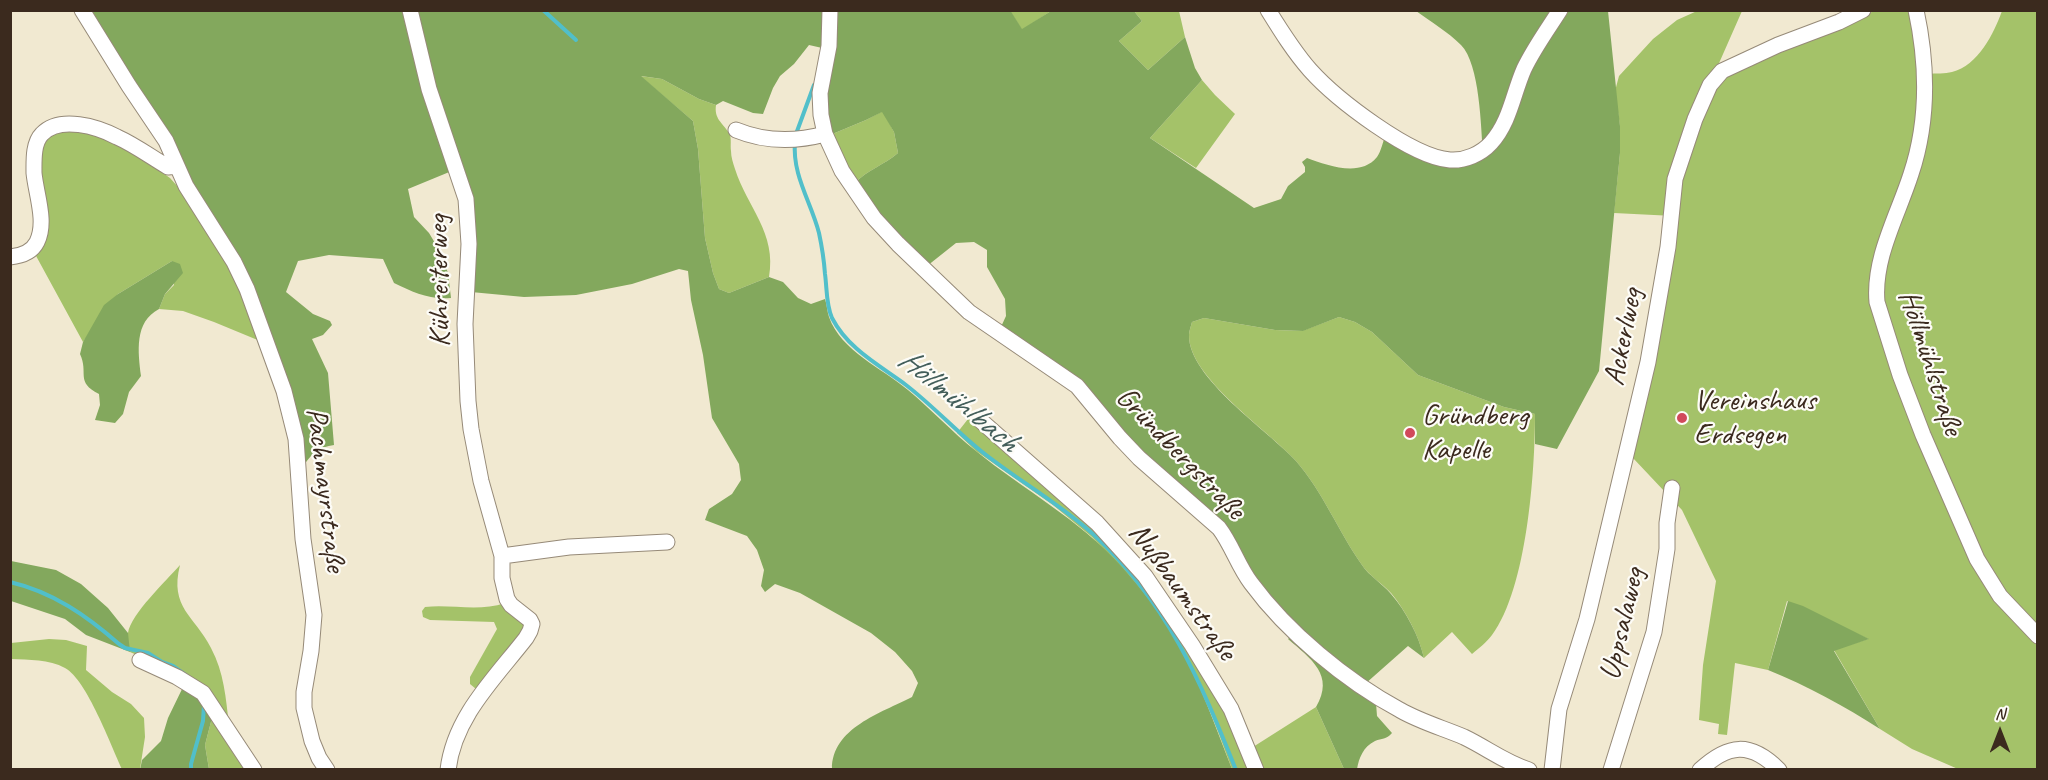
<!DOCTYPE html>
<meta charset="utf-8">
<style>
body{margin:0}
#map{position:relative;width:2048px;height:780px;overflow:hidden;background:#f1e9d1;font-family:Caveat,sans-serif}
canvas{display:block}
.frame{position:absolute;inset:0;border:12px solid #3b2a1e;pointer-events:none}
.north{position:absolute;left:1970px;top:702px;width:60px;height:60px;-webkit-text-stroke:4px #fdfcf7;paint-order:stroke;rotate:0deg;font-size:16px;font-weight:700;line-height:24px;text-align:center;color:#3b2a1e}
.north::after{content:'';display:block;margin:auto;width:21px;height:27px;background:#3b2a1e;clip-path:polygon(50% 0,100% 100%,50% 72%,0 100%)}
</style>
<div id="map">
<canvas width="2048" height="780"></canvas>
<div class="frame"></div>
<div class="north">N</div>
</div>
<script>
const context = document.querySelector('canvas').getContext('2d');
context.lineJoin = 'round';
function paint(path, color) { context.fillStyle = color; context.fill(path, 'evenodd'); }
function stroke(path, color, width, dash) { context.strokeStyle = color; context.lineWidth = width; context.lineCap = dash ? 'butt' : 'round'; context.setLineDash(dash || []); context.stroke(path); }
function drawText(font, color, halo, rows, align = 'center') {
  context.font = font + ' Caveat,sans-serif'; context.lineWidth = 4.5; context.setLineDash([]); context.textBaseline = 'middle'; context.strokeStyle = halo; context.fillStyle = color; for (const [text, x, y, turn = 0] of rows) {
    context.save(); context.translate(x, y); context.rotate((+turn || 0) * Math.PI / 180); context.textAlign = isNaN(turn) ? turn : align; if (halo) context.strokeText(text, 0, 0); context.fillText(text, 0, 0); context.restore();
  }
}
paint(new Path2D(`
 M 1010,11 L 1051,11 L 1022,30 Z
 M 1134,11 L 1179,11 L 1185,37 L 1148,70 L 1119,41 L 1142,21 Z
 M 1697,11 L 1742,11 L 1716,70 L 1845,24 L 1874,11 L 1914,11 L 1923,104 L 1874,279 L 1957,521 L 2037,641 L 2037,769 L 1958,769 L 1912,749 L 1880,729 L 1834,650 L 1868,639 L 1787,601 L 1768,670 L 1735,663 L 1727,735 L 1718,734 L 1719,724 L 1699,720 L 1703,665 L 1716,581 L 1682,510 L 1633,458 L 1628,458 L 1674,216 L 1614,213 L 1620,153 L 1620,126 L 1615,91 L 1619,76 L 1653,39 L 1677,20 Z
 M 2002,11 L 2037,11 L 2037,634 L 2000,591 L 1962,520 L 1880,302 L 1886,251 L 1928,74 C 1936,73 1945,74 1952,72 C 1978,66 1994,33 2002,11 Z
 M 640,76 L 662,79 L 699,99 L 716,105 C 714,119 722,122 729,133 C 732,138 730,145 731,151 C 731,157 733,163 735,169 C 747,207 777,233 769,277 L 729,293 L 719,289 L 713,273 L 705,238 L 698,149 L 693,121 Z
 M 1202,80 L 1215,95 L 1235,114 L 1196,168 L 1150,138 Z
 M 883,111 L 894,132 L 898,153 C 884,165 867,170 855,183 L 830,135 L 866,120 Z
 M 62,130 L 92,131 L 146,161 L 170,178 L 179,188 L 207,227 L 241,288 L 260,341 L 214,322 L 183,311 L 159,309 L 165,294 L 174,285 L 172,261 L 118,294 L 83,342 L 35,254 L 38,160 L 45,139 Z
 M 1339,317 L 1355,322 L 1372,332 L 1418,375 L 1504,407 L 1535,414 C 1535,472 1527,588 1492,635 C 1487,642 1479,648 1472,654 L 1452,632 L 1424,658 C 1419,636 1406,611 1391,593 C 1382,583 1369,576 1362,565 C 1338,531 1323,492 1296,461 C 1269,431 1188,377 1189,335 C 1189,331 1191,326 1192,322 L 1204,318 L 1275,330 L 1302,331 Z
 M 968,419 L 975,420 L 1075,509 L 1134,570 L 1214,688 L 1252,769 L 1232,769 L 1211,713 L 1176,638 L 1121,567 L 1092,537 L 1053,505 L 976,451 L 957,433 Z
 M 180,565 C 169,608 195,616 211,648 C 224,672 226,699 229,725 L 155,663 L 130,652 C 129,646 127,639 128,633 C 131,614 166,581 180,565 Z
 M 505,603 L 528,626 L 476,689 L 470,684 L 470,677 L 497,629 L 494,622 L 430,620 L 423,617 L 422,611 L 425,607 C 451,604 479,612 505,603 Z
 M 49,639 L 66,640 L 87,646 L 86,670 L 112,692 L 131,704 L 144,718 L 145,737 L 140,769 L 122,769 C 111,746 87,680 65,668 C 49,659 29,660 11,659 L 11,643 Z
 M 1316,707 L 1344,769 L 1261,769 L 1253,747 Z
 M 213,714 L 251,769 L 209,769 L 205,745 Z`), '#a4c269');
paint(new Path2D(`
 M 1010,10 L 1022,29 L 1051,11 L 1134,11 L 1142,21 L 1119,41 L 1148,70 L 1185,37 L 1195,68 L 1202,80 L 1150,138 L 1254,208 L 1281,199 L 1288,186 L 1305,172 L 1305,167 L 1302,162 L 1307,158 C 1327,165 1360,178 1377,157 C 1381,152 1383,141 1386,134 L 1420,156 L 1483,154 C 1481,128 1480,64 1461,45 C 1448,32 1430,21 1416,11 L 1608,11 L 1620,126 L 1620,153 L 1599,371 L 1557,449 L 1535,444 L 1535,414 L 1504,407 L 1418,375 L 1372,332 L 1355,322 L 1339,317 L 1303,331 L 1275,330 L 1204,318 L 1192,322 C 1191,326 1189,331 1189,335 C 1188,378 1269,431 1296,461 C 1323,492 1338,531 1362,565 C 1369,576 1382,583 1391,594 C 1406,611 1419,636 1424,658 L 1408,646 L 1365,684 L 1332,659 L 1276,606 L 1199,507 L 1108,419 L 1000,329 L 1006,316 L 1005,299 L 987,267 L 987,250 L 974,242 L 956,243 L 927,266 L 908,249 L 855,183 C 867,170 884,165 898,153 L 894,132 L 882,112 L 866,120 L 830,135 L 825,115 L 831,50 L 809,45 L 794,64 L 780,76 L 773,88 L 763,114 L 753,113 L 723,101 L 716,105 L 699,99 L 662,79 L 641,76 L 693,121 L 698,149 L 705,238 L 713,273 L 719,289 L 729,293 L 769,277 L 783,282 L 798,298 L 811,304 L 825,299 C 827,305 827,311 829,317 C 841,351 882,368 908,390 C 931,409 952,432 976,451 C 1025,491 1078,518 1122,567 C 1141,589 1162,614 1176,640 C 1200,681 1215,726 1232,769 L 832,769 C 832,728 881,713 912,697 L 918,683 L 912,671 L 895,652 L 871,633 L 800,593 L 775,584 L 765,592 L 761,586 L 764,570 L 757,550 L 747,536 L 705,520 L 709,509 L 732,494 L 741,480 L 739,464 L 712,418 L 703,355 L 691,300 L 688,271 L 679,269 L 632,284 L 576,295 L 524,297 L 471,292 L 459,168 L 408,189 L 414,217 L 429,233 L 441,253 L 448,273 L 451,298 C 429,300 413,292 394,283 L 383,259 L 329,255 L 298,261 L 286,292 L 313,314 L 330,321 L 332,325 L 323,335 L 312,339 L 328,373 L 334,445 C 319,447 313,452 304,465 L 258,299 L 89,11 Z
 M 172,261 L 180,264 L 183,273 L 165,294 L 159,309 C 134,322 138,352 141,376 L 129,392 L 123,414 L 115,423 L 95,420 L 100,405 L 99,394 C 75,382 89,373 80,354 L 83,342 L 104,305 L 118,294 Z
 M 11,561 L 56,570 L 81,584 L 108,608 L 128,633 L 130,652 L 86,635 L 65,619 L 11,601 Z
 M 1788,601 L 1803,606 L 1869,639 L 1834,651 L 1880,729 C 1844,706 1808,686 1768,670 Z
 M 1293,634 L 1376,703 L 1377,716 L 1392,733 C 1386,740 1382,738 1375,741 C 1363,747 1359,758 1357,769 L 1344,769 L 1316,707 C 1335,675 1311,659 1288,639 Z
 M 184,685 L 199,696 L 213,714 L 205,745 L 209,769 L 140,770 L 142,760 L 161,741 L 168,718 Z`), '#83a85d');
stroke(new Path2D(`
 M 543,10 L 576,40
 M 796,134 L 814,85
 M 795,142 C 792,175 811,202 819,233 C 822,247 824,260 825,274 C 827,288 826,305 832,318 C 848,349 879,365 906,385 C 932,405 955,430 981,451 C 1017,480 1059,503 1094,535 C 1167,602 1200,680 1236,770
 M 10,582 C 53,592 87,616 119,644 L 125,648 L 148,653 L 162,662 L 173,666 L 187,676
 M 191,770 L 191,764 L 203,721 L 204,705`), '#51bfca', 4);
const minor = new Path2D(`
 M 82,10 L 129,86 L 166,141 L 186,186 L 234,262 L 247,289 L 284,391 L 296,439 L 303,539 L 314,615 L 311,651 L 304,692 L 304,708 L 312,741 L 319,758 L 327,770
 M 410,10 L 429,89 L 466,199 L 469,244 L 465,324 L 468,401 L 471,429 L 481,481 L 502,556 L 502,578 L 507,599 L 511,605 L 530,620 L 532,624 L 530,631 L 526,638 C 495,678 454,717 448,770
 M 830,10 L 829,46 L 820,93 L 821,115 L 825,134 L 842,171 L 874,218 L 898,244 L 969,312 L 1077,386 L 1120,438 L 1139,458 L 1219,528 C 1232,545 1238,566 1251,583 C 1287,632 1346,681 1400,710 C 1421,722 1443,728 1464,737 C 1487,748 1504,762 1529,770
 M 1268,10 C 1281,31 1294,52 1310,70 C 1336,99 1411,157 1450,160 C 1465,161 1481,154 1491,143 C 1510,122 1513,94 1524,69 C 1534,48 1548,29 1560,10
 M 1916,10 C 1928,66 1929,120 1911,174 C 1898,215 1873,258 1877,302 L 1900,375 L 1923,435 L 1977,559 L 2000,596 L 2038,636
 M 736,130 C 765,142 795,142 825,134
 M 10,257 C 21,256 32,252 37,242 C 47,222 36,194 34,173 C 34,161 33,143 42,134 C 60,115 98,127 117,137 C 135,145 151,157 168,167 L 176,166
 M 980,420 L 1097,523 L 1145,576 L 1192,645 L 1231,709 L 1256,770
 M 502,556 L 569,547 L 667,542
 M 140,660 L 177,677 L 203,693 L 254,770
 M 1552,770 L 1559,709 L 1587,619 L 1648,362 L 1668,247 L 1675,179 L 1695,119 L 1710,85 L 1722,71 L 1778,45 L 1839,22 L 1863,10
 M 1611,770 L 1654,632 L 1667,549 L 1667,523 L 1672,488
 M 1700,770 C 1728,744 1750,741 1779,770`);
stroke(minor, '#968a78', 17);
stroke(minor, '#fff', 15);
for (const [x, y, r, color] of [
 [1682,418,6,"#d1495b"],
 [1410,433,6,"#d1495b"]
]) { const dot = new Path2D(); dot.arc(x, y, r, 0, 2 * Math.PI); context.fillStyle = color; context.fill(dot); stroke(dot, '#fdfcf7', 2); }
drawText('30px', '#3b2a1e', '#fdfcf7', [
 ["Kühreiterweg",440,281,-91],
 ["Ackerlweg",1624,337,-79],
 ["Höllmühlstraße",1930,363,72],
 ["Gründbergstraße",1180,454,46],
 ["Pachmayrstraße",325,490,83],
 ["Nußbaumstraße",1182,592,54],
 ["Uppsalaweg",1623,624,-77]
]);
drawText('30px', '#3b2a1e', '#fdfcf7', [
 ["Vereinshaus",1694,401],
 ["Erdsegen",1694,435],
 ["Gründberg",1422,416],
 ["Kapelle",1422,450]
], 'left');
drawText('italic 32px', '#435e5a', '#fdfcf7', [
 ["Höllmühlbach",958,401,39]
]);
</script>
